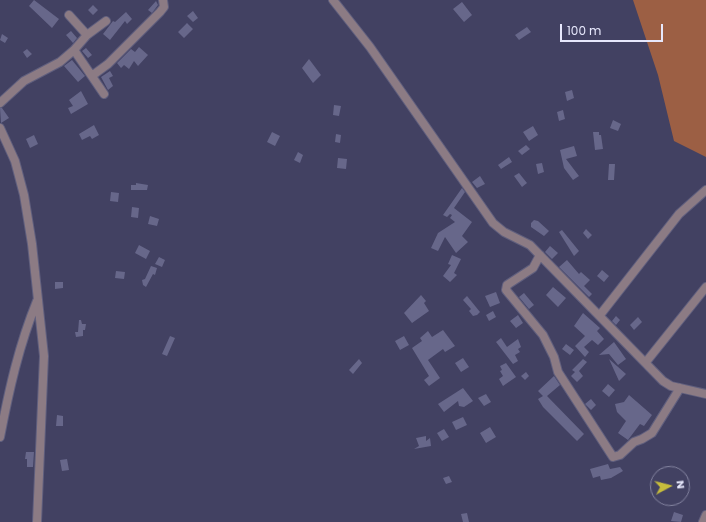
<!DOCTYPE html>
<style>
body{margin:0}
#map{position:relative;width:706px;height:522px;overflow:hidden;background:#424162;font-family:Poppins,sans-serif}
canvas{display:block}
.north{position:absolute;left:650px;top:466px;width:40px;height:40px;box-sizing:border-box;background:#424162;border:1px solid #8484a0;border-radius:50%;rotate:83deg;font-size:11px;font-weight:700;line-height:16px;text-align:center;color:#e7e8fc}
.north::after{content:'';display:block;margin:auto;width:14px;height:18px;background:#c6bc3c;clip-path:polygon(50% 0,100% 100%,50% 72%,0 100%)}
.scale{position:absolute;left:560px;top:24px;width:103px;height:18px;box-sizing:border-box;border:2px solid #e7e8fc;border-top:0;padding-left:5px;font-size:12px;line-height:14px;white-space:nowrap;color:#e7e8fc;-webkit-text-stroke:3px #424162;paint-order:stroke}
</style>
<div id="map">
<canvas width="706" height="522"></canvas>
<div class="north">N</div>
<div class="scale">100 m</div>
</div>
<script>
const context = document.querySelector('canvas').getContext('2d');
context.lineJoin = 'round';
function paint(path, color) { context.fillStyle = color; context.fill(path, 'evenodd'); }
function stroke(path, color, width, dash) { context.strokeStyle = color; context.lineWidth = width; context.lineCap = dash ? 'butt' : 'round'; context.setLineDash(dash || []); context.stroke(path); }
paint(new Path2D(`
 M 633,0 L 706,0 L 706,157 L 674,141 L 658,75 Z`), '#9c5f44');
paint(new Path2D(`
 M 34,0 L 59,19 L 52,28 L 29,6 Z
 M 156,1 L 158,5 L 152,13 L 148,10 Z
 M 462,2 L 472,15 L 464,22 L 453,9 Z
 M 93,5 L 98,10 L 93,15 L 88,10 Z
 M 193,11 L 198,18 L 193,22 L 187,16 Z
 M 126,12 L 132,19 L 127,24 L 125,21 L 110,40 L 103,34 L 113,21 L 115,22 Z
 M 187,23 L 193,29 L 184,38 L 178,32 Z
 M 527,27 L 531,32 L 519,40 L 515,35 Z
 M 71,31 L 77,38 L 73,43 L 66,35 Z
 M 2,34 L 8,38 L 5,43 L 0,40 Z
 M 139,47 L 148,55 L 138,66 L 134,61 L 129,69 L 124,65 L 121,68 L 117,63 L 131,49 L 135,52 Z
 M 86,48 L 92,55 L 88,58 L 82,51 Z
 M 27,49 L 32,54 L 27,58 L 23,52 Z
 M 309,59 L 321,75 L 313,83 L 302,68 Z
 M 72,60 L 85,76 L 78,82 L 64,66 Z
 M 110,71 L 113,76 L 109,78 L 113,86 L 108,90 L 101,77 Z
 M 572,90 L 574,98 L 567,101 L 565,92 Z
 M 81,91 L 88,104 L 71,114 L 68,108 L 73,106 L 69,100 Z
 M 334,105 L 341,106 L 339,116 L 333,115 Z
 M 0,108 L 2,108 L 9,118 L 1,123 Z
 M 563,110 L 565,119 L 559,121 L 557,112 Z
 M 613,120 L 621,124 L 618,131 L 610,128 Z
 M 94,125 L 99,135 L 92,139 L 90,136 L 82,140 L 79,134 Z
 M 533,126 L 538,135 L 529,141 L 523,132 Z
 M 272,132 L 280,136 L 275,146 L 267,142 Z
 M 593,132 L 599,132 L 599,135 L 601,135 L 603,149 L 595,150 Z
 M 336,134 L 341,135 L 340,143 L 335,142 Z
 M 34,135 L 38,144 L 30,148 L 26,139 Z
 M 526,145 L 530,149 L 522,155 L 518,151 Z
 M 574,146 L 577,156 L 566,159 L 579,176 L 573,180 L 564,168 L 560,150 Z
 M 298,152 L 303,155 L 300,163 L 294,160 Z
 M 509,157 L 512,162 L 501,169 L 498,165 Z
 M 338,158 L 347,159 L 346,169 L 337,168 Z
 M 542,163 L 544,172 L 538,174 L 536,164 Z
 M 609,164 L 615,164 L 614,180 L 608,180 Z
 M 519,173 L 527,183 L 522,187 L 514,176 Z
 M 480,176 L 485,184 L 477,188 L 472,182 Z
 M 136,183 L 148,185 L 147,190 L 131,190 L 131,185 L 136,185 Z
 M 462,188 L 465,192 L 454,208 L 472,222 L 462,236 L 468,242 L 456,253 L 445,237 L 438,251 L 431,248 L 438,233 L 455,222 L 450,218 L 452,215 L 450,214 L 447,217 L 443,215 Z
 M 111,192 L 119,193 L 118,202 L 110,201 Z
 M 132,207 L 139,208 L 138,218 L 131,217 Z
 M 150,216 L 159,219 L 157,226 L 148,224 Z
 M 534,220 L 538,221 L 549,231 L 544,236 L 531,227 L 531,223 Z
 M 586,229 L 592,235 L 588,239 L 583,233 Z
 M 562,230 L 579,251 L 574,256 L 559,232 Z
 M 139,245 L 150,251 L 146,259 L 135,253 Z
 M 550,246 L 558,253 L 552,259 L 545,252 Z
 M 452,255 L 461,259 L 454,273 L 457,275 L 450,282 L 443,276 L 451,265 L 448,264 Z
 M 159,257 L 165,260 L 162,267 L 155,264 Z
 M 567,260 L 579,274 L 581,272 L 590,280 L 584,286 L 592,294 L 589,297 L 559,267 Z
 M 151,266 L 157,268 L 155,275 L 153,274 L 146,287 L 143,285 L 142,280 L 145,279 Z
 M 602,270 L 609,276 L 604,282 L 597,276 Z
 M 116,271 L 125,272 L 124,279 L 115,278 Z
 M 55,282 L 63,282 L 63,288 L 55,289 Z
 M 553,287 L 566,298 L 558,307 L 546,295 Z
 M 496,292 L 500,303 L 490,307 L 485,296 Z
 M 524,293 L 534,305 L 529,309 L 519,297 Z
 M 421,295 L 426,301 L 424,303 L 429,311 L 412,323 L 404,313 Z
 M 467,296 L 480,312 L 477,315 L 473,316 L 469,311 L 471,309 L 463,300 Z
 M 493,311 L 496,317 L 489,321 L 486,315 Z
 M 583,313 L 600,328 L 597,331 L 604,339 L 598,345 L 592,340 L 584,347 L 589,352 L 585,357 L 575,346 L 585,336 L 574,326 Z
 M 518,315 L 523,323 L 516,328 L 510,321 Z
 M 616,316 L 620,320 L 616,325 L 612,321 Z
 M 638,317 L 642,322 L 634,330 L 630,325 Z
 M 79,320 L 81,320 L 82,324 L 86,324 L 85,330 L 83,330 L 83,336 L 76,337 L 75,332 L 78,332 Z
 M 443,330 L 455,346 L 445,352 L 443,349 L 428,360 L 440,378 L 429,386 L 424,380 L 429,376 L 412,348 L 422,341 L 420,338 L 428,331 L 432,337 Z
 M 170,336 L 175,338 L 167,356 L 162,354 Z
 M 404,336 L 409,345 L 400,350 L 395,341 Z
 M 501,338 L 507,347 L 518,339 L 521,347 L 518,349 L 520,352 L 515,355 L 518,361 L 513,364 L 496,342 Z
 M 614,342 L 626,359 L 618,365 L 609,354 L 599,355 Z
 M 566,344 L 574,350 L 570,355 L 562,349 Z
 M 463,358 L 469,367 L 461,372 L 455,363 Z
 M 359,359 L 362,363 L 353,374 L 349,370 Z
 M 583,359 L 587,362 L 579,371 L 583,376 L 577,382 L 571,376 L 575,372 L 572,370 Z
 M 609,359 L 626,374 L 619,381 Z
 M 506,363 L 516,377 L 503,386 L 499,379 L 503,376 L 500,371 L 502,370 L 500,366 Z
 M 526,372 L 529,376 L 525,380 L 521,376 Z
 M 554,376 L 560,385 L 547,396 L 584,434 L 577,441 L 543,407 L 538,399 L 543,396 L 538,391 Z
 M 608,384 L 615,390 L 609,397 L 602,391 Z
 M 463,388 L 473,401 L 464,407 L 459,406 L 458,401 L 444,412 L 438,404 Z
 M 486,394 L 491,402 L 484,406 L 478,398 Z
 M 629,395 L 652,415 L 644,426 L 640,424 L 628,440 L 618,433 L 626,421 L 617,412 L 615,404 L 624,402 Z
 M 591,399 L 596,405 L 591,410 L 585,404 Z
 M 57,415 L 63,416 L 63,426 L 56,426 Z
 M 463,417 L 467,425 L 456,430 L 452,422 Z
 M 490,427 L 496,437 L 486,443 L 480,433 Z
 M 444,429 L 449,437 L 442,441 L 437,433 Z
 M 426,436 L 426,441 L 430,438 L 431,446 L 414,449 L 419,446 L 416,438 Z
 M 26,452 L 34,452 L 33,467 L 27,467 L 27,459 L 25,459 Z
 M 67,459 L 69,470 L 62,471 L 60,460 Z
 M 608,464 L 610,469 L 620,467 L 623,471 L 611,478 L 601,480 L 600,476 L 593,478 L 590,469 Z
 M 449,476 L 452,482 L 446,484 L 443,478 Z
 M 674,512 L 683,515 L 681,522 L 671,521 Z
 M 467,513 L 469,522 L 463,522 L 461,514 Z`), '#67678a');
const minor = new Path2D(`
 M 333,0 L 370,47 L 493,223 L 504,232 L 530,245 L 663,381 L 671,386 L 706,394
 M 69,15 L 87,35
 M 74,50 L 104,94
 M 93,75 L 108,64 L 160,12 L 164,7 L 163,0
 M 0,103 L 24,81 L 60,62 L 74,50 L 87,35 L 106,21
 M 0,128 L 15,161 L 24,195 L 32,244 L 44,356 L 37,522
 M 540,255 L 533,268 L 507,285 L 506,290 L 543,335 L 554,357 L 558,372 L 613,457 L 620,455 L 634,442 L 642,439 L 652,433 L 680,388
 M 600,315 L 679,214 L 706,190
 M 646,362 L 706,287
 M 0,437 C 9,390 19,345 37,301
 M 703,522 L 706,515`);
stroke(minor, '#605f7e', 10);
stroke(minor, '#8c7b84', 8);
</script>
